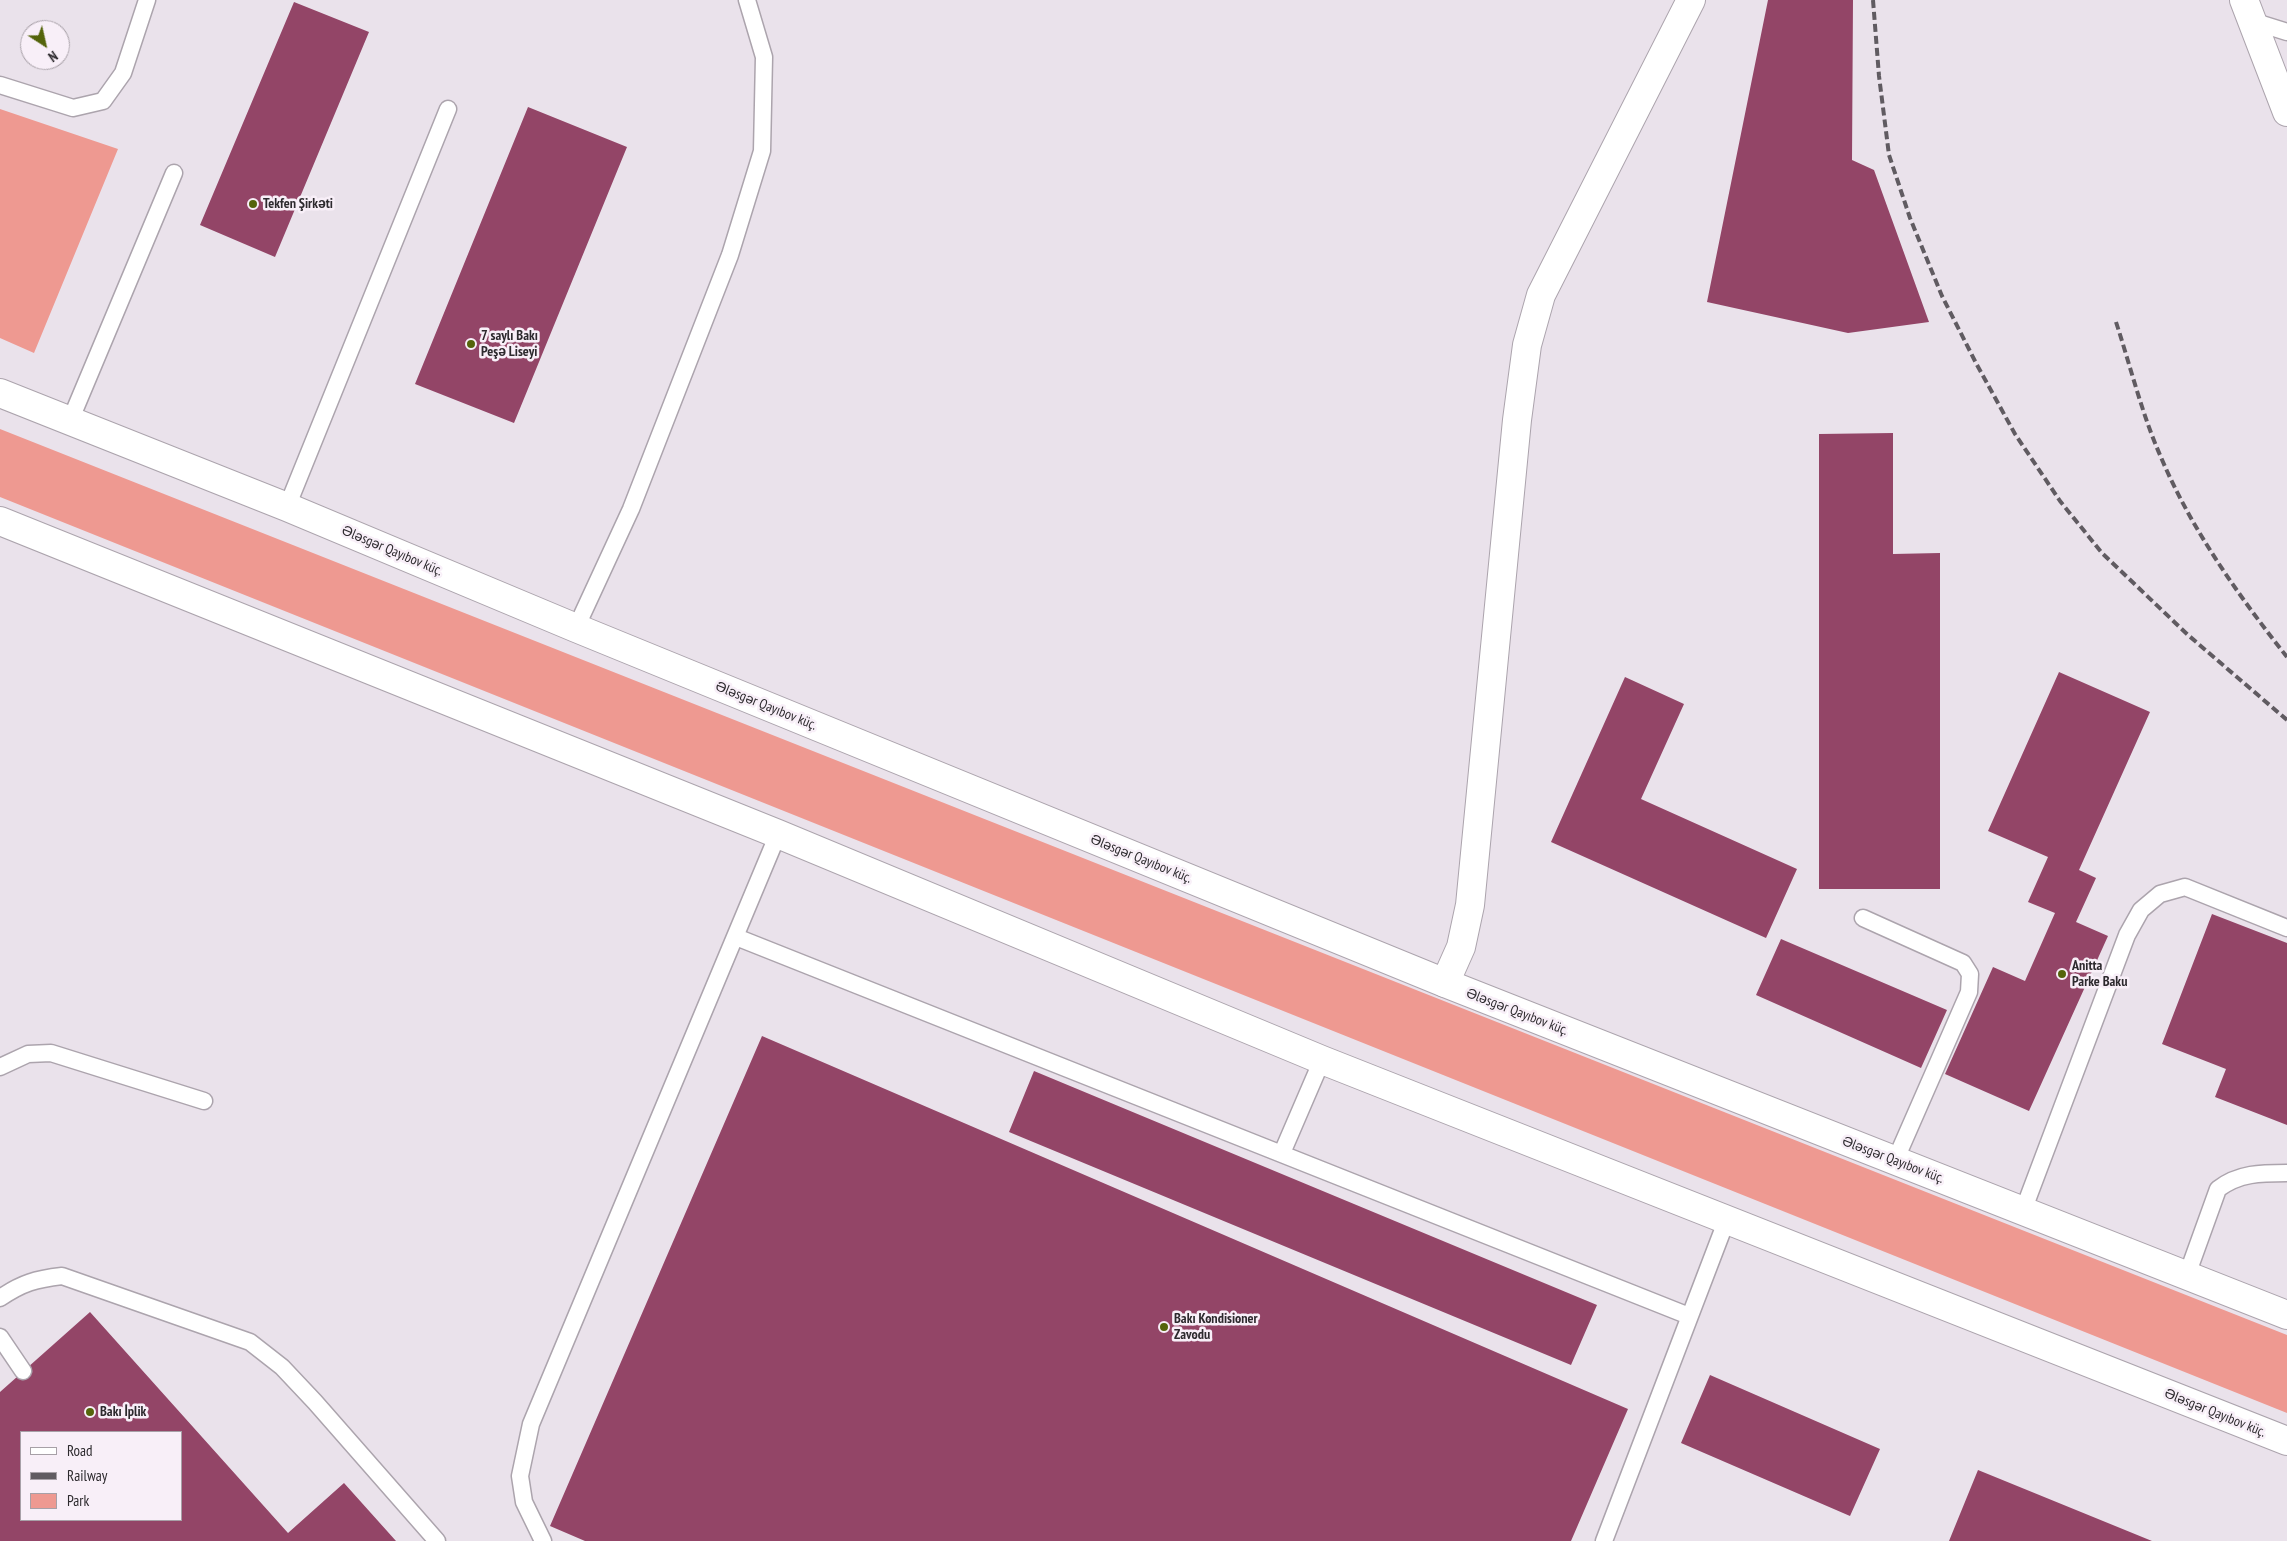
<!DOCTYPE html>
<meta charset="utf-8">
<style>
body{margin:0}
#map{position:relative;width:2287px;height:1541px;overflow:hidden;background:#eae2eb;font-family:"PT Sans Narrow",sans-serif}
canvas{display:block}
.legend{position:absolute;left:20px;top:1431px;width:162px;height:90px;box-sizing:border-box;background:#f8eff8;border:1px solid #a7a0a7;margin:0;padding:6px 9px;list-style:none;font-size:15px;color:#2d2a2e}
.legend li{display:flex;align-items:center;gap:10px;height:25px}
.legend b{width:25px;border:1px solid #a7a0a7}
.north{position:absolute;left:20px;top:20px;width:50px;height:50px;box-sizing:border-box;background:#f8eff8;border:1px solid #a7a0a7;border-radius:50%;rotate:145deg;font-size:14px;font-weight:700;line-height:20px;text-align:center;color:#2d2a2e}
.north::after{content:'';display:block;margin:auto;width:18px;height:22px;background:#54640b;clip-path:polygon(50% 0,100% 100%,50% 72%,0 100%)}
</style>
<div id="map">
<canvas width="2287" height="1541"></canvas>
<ul class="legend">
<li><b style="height:6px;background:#fff"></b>Road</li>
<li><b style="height:6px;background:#605b61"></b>Railway</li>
<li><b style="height:14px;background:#ee9991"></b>Park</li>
</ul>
<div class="north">N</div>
</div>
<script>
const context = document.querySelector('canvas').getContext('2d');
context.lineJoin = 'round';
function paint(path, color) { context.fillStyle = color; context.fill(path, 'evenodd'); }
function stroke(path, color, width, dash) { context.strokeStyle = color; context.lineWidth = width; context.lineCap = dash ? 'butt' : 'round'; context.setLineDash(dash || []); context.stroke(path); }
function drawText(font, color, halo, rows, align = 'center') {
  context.font = font + ' "PT Sans Narrow",sans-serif'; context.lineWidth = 5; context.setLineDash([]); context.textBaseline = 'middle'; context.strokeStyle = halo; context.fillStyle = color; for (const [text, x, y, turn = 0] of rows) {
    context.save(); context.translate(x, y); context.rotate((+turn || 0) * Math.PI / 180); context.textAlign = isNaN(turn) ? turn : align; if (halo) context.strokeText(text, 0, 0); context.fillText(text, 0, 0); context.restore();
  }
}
paint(new Path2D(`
 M 0,109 L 118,149 L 34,353 L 0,338 Z
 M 0,429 L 2287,1335 L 2287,1413 L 0,497 Z`), '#ee9991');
paint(new Path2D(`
 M 1768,0 L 1853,0 L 1852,160 L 1874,170 L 1929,322 L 1848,333 L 1707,302 Z
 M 294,2 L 369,32 L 275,257 L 200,225 Z
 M 528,107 L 627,147 L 514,423 L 415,384 Z
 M 1893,433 L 1893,554 L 1940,553 L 1940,889 L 1819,889 L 1819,434 Z
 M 2059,672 L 2150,712 L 2079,870 L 2096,878 L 2076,922 L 2108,936 L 2029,1111 L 1945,1074 L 1993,967 L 2025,981 L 2055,913 L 2028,902 L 2048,857 L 1988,831 Z
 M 1625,677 L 1684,704 L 1641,799 L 1797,869 L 1766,938 L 1551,842 Z
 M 2212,914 L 2287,943 L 2287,1125 L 2215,1097 L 2226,1069 L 2162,1044 Z
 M 1781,939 L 1947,1010 L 1921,1068 L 1756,995 Z
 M 762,1036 L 1628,1409 L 1571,1541 L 585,1541 L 550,1526 Z
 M 1034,1071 L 1597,1305 L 1571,1365 L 1009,1132 Z
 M 90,1312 L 288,1533 L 344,1483 L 396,1541 L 0,1541 L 0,1392 ZM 21,1432 L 181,1432 L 181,1520 L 21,1520 Z
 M 1710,1375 L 1880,1449 L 1850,1516 L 1681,1443 Z
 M 1978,1470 L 2152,1541 L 1949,1541 Z`), '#934567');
const service = new Path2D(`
 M 2252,21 L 2287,32
 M 0,85 L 73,108 L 103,101 L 123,73 L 147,0
 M 70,421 L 174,173
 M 287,507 L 448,109
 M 576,628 L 631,509 L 730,255 L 762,151 L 764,57 L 747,0
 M 1863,918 L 1963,963 L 1970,974 L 1969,992 L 1895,1161
 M 736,937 L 1689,1316
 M 0,1067 L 28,1054 L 51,1053 L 204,1101
 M 1282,1153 L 1322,1060
 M 2023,1211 L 2127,935 L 2141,910 L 2160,894 L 2185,887 L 2287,928
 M 2187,1275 L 2218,1189 C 2239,1173 2261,1173 2287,1173
 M 0,1298 C 22,1283 36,1279 62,1276 L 250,1342 L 282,1367 L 315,1402 L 437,1541
 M 0,1337 L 23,1371
 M 543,1541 L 524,1502 L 520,1476 L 531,1424 L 778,834
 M 1604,1541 L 1727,1219`);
const minor = new Path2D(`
 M 2244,0 L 2287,112
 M 1445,983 L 1461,947 L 1470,905 L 1517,420 L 1527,345 L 1541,295 L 1691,0`);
const secondary = new Path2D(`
 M 0,393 L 287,507 L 576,628 L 1445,983 L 2287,1315
 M 0,521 L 778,834 L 1322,1060 L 2287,1441`);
stroke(service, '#aca4ad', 19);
stroke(minor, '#aca4ad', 30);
stroke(secondary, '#aca4ad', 30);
stroke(service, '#fff', 16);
stroke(minor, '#fff', 28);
stroke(secondary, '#fff', 28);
stroke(new Path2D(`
 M 1873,0 L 1879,76 L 1889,155 L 1910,218 L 1942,296 L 1977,365 L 2015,434 L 2060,501 L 2102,553 L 2188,635 L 2287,720
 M 2116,322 C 2130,365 2142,414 2160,455 C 2191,529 2238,595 2287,657`), '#605b61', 4, [8, 4]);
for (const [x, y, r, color] of [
 [253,204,5,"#54640b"],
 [471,344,5,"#54640b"],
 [2062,974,5,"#54640b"],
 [1164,1327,5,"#54640b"],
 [90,1412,5,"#54640b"]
]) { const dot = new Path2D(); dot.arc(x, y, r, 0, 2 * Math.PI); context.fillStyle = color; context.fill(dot); stroke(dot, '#f8eff8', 2); }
drawText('bold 14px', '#2d2a2e', '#f8eff8', [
 ["Tekfen Şirkəti",263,204],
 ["7 saylı Bakı",481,336],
 ["Peşə Liseyi",481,352],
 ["Anitta",2072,966],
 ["Parke Baku",2072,982],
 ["Bakı Kondisioner",1174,1319],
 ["Zavodu",1174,1335],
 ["Bakı İplik",100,1412]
], 'left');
drawText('14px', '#2d2a2e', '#f8eff8', [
 ["Ələsgər Qayıbov küç.",392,551,23],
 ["Ələsgər Qayıbov küç.",766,706,22],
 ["Ələsgər Qayıbov küç.",1141,859,22],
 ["Ələsgər Qayıbov küç.",1517,1012,21],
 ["Ələsgər Qayıbov küç.",1893,1160,21],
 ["Ələsgər Qayıbov küç.",2215,1413,22]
]);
</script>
